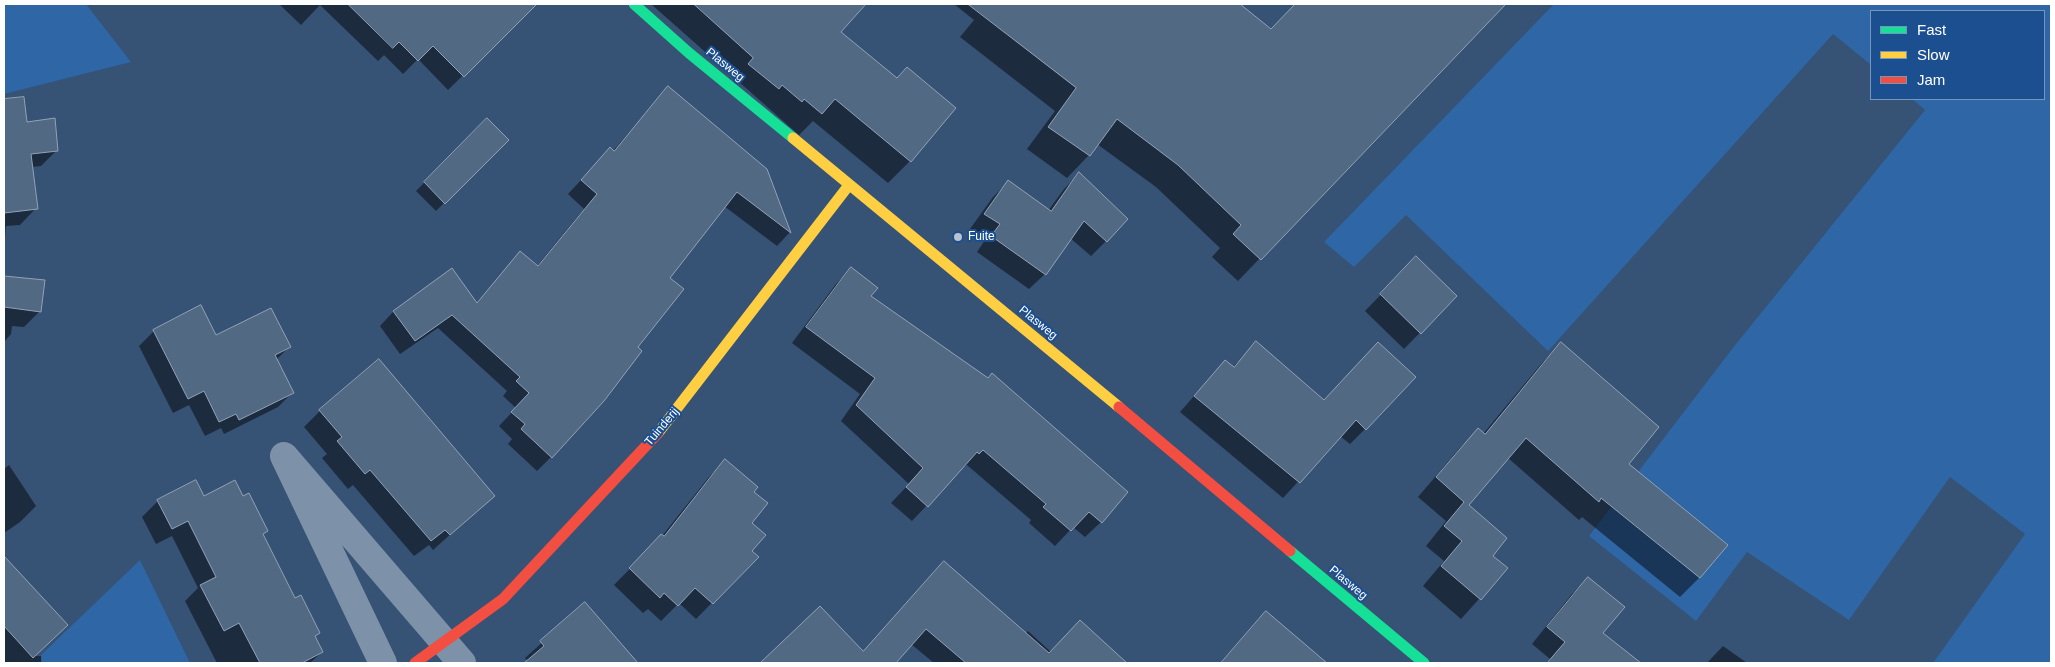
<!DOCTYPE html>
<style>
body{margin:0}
#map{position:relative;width:2055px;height:667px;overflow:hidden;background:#365274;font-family:Helvetica,sans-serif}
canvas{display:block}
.frame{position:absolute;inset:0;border:5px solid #fff;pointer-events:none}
.legend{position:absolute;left:1870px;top:10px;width:175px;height:90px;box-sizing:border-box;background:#1b4f8f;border:1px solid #7695bc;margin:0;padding:6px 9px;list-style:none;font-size:15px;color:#fff}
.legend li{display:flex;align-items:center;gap:10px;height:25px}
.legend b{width:25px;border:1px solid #7695bc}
</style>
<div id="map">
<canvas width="2055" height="667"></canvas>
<div class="frame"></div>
<ul class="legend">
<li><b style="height:6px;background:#16e098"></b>Fast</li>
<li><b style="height:6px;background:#ffcf43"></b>Slow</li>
<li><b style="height:6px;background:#f24e42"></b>Jam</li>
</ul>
</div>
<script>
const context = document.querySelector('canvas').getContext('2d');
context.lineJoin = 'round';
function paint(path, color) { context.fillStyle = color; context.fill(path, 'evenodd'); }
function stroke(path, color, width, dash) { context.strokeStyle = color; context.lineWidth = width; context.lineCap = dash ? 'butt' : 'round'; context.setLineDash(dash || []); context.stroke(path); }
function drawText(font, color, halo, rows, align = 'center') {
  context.font = font + ' Helvetica,sans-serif'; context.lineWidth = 4; context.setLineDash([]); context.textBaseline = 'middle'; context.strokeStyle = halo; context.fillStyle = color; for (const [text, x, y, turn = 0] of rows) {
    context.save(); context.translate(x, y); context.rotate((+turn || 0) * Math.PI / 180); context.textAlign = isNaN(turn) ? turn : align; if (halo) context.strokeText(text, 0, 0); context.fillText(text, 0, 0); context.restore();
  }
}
paint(new Path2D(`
 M 4,4 L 86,4 L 131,62 L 4,94 Z
 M 1554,4 L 2051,4 L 2051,663 L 1933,663 L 2025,534 L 1950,477 L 1849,620 L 1747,552 L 1696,621 L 1589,536 L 1732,349 L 1925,110 L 1912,99 L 2044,99 L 2044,11 L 1871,11 L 1871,65 L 1833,34 L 1548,351 L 1406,215 L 1354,267 L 1324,242 Z
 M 140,560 L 190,663 L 42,663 L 41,655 Z`), '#2f66a5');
paint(new Path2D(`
 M 279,4 L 535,4 L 448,90 L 418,59 L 403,74 L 384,55 L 378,61 L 320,5 L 301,25 Z
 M 651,4 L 782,4 L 799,22 L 814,4 L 866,4 L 839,33 L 896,79 L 907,68 L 954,108 L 910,161 L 888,183 L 813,121 L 799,135 Z
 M 954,4 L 1238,4 L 1271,30 L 1297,4 L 1504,4 L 1238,281 L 1212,257 L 1220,248 L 1156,187 L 1097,144 L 1089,155 L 1067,178 L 1027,149 L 1055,111 L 960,37 L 974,20 Z
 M 668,87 L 766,170 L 790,232 L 777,246 L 724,206 L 668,278 L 551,457 L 537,471 L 508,444 L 512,439 L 499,426 L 516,408 L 503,396 L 507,391 L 438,328 L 400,354 L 380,326 L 393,312 L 452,270 L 476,304 L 521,252 L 537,266 L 584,209 L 568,194 L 610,149 L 613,151 Z
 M 54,120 L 57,150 L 41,166 L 31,167 L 36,208 L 20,225 L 6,226 L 4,247 L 4,126 Z
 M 487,120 L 507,140 L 436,211 L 416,191 Z
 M 1079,174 L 1106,241 L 1091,256 L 1070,238 L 1045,274 L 1029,289 L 977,252 L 985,240 L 970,229 L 993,197 L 1008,182 L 1048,211 L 1064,189 Z
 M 851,269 L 870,297 L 1101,522 L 1085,537 L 1073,527 L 1055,546 L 1029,523 L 1031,520 L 967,465 L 962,468 L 912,521 L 891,503 L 909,484 L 841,421 L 860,394 L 792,343 L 836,284 Z
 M 1401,274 L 1456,296 L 1404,349 L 1365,311 Z
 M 4,277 L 43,281 L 40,311 L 24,327 L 12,326 L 11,334 L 4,342 Z
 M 154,331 L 289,347 L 276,360 L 292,393 L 278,407 L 224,434 L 221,428 L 205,436 L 189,405 L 173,413 L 139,346 Z
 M 1256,343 L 1323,402 L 1363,359 L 1365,429 L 1350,444 L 1340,436 L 1283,498 L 1180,412 L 1225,361 L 1233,367 Z
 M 1561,344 L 1627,464 L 1727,545 L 1699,578 L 1680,597 L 1582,517 L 1579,520 L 1508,458 L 1467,506 L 1491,556 L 1507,568 L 1461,619 L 1423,586 L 1444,561 L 1426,546 L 1446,521 L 1418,497 L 1459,449 L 1478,430 L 1483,434 L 1542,363 Z
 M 320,411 L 493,496 L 433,550 L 429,545 L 414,556 L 353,485 L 348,489 L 322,458 L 327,454 L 304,427 Z
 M 725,461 L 753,492 L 751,551 L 757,557 L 696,619 L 679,603 L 661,621 L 648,609 L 643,613 L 614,585 L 662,536 L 709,477 Z
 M 9,465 L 36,506 L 20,522 L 4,533 L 4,469 Z
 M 195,482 L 203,498 L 242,498 L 267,531 L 262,535 L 295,600 L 319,633 L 314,637 L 322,652 L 310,663 L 217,663 L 185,601 L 198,588 L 172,536 L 156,544 L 142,517 L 158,501 Z
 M 12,567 L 34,656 L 41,656 L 41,663 L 4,663 L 4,575 Z
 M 930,577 L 1025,634 L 1028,631 L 1051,652 L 1080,621 L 1125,663 L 983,663 L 975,656 L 969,663 L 934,663 L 911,644 L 894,663 L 761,663 L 820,607 L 862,652 Z
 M 1588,579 L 1602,633 L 1621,649 L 1610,663 L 1546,663 L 1550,659 L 1532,644 L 1572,594 Z
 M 585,604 L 636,663 L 526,663 L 528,661 L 525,658 Z
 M 1266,612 L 1326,663 L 1221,663 Z
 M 1723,646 L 1747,663 L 1707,663 Z`), '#0007');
const building = new Path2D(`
 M 348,4 L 537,4 L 464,77 L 433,46 L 418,61 L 399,42 L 393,48 Z
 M 694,4 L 866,4 L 841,32 L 897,78 L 907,67 L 956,108 L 911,162 L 835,99 L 822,114 L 804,99 L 802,102 L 782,85 L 779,89 L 748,64 L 753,58 Z
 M 968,4 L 1240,4 L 1271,29 L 1295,4 L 1506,4 L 1261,260 L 1233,234 L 1241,225 L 1178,165 L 1117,119 L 1090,156 L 1048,127 L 1076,88 Z
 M 668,86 L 767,169 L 791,233 L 737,192 L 670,278 L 684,289 L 638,347 L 642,351 L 604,401 L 552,458 L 521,429 L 525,424 L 511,412 L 529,393 L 516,381 L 520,377 L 452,315 L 415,341 L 393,311 L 452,268 L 477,303 L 520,251 L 538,266 L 597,194 L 581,180 L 610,147 L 614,151 Z
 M 24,97 L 27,122 L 55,118 L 58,151 L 31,154 L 38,209 L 4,213 L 4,99 Z
 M 487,118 L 509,140 L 445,204 L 424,182 Z
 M 1079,172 L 1128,219 L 1107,242 L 1084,221 L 1046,275 L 991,236 L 1000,224 L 984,214 L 1008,180 L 1051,211 Z
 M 1416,256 L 1457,296 L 1421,334 L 1380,294 Z
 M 851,267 L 878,288 L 871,296 L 988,378 L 992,373 L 1128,492 L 1102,523 L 1089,512 L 1071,531 L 1043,507 L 1046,504 L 983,450 L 979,454 L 977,452 L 928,507 L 906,487 L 923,468 L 856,405 L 875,378 L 806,327 Z
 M 4,276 L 45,280 L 41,312 L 4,307 Z
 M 201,305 L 216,335 L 271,308 L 291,347 L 275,355 L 294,393 L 239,420 L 236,414 L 219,422 L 204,391 L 188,399 L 153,330 Z
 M 1256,341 L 1324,400 L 1378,342 L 1416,377 L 1366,430 L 1356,420 L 1300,483 L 1194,396 L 1225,360 L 1234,367 Z
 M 1561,342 L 1659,427 L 1629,464 L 1728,545 L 1700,578 L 1601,498 L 1599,502 L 1526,438 L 1469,505 L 1507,538 L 1493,556 L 1508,568 L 1481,600 L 1441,566 L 1462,541 L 1444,526 L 1464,502 L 1436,477 L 1478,428 L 1485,434 Z
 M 379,359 L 495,496 L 450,535 L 445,530 L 431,541 L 370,470 L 365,474 L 337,441 L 342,437 L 319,410 Z
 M 725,459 L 758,487 L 754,492 L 768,503 L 752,523 L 766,535 L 752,551 L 759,557 L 713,604 L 695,588 L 678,606 L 664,593 L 660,598 L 629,568 L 661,534 L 664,536 Z
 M 196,480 L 204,496 L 235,480 L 243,496 L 249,493 L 268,531 L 263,534 L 295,598 L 301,595 L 320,633 L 315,636 L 323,652 L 302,663 L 260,663 L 239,623 L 224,631 L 200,585 L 216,577 L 188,521 L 172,529 L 157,500 Z
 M 4,556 L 68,625 L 33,658 L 4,626 Z
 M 944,561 L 1049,653 L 1080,620 L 1127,663 L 966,663 L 926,629 L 896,663 L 760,663 L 820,606 L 863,651 Z
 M 1588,577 L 1625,607 L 1603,633 L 1641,663 L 1547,663 L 1565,642 L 1547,627 Z
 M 585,602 L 638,663 L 524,663 L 544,646 L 540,641 Z
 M 1266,611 L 1293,634 L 1327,663 L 1221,663 Z`);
paint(building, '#526984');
stroke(building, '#92a2b6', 1);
stroke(new Path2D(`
 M 383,663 L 284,456 L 462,663`), '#7d92a8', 28);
stroke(new Path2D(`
 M 634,4 L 689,53 L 793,138
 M 1290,551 L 1424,663`), '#16e098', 11);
stroke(new Path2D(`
 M 793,138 L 1119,407
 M 658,433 L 849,185`), '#ffcf43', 11);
stroke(new Path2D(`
 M 1119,407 L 1290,551
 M 415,663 L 503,599 L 658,433`), '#f24e42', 11);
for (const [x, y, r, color] of [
 [958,237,5,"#b9c2ce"]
]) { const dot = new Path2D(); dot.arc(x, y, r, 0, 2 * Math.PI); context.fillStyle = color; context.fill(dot); stroke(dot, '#1b4f8f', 2); }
drawText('12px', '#fff', '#1b4f8f', [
 ["Plasweg",725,65,39],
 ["Plasweg",1038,323,39],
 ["Tuinderij",662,427,-50],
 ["Plasweg",1348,583,40]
]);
drawText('12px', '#fff', '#1b4f8f', [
 ["Fuite",968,237]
], 'left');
</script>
